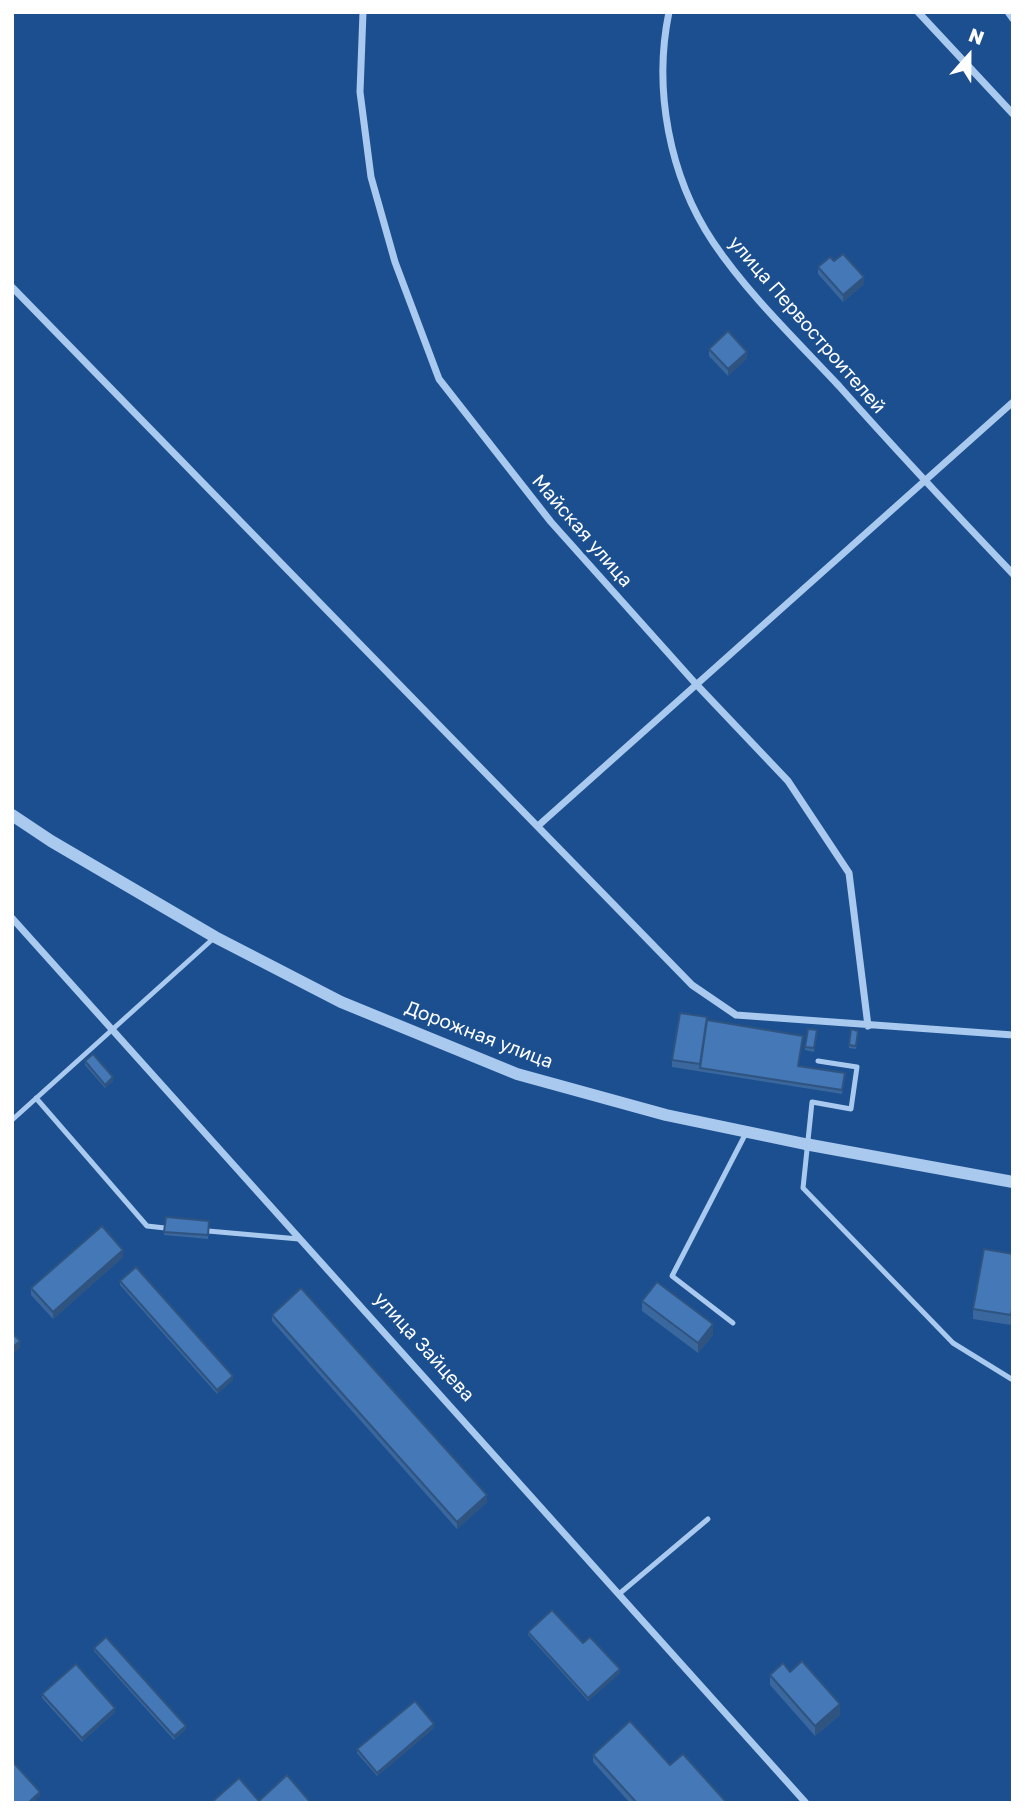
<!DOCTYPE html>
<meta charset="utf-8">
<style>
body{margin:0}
#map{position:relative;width:1025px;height:1815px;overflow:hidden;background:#1b4f8f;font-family:"Golos Text",sans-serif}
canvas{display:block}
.frame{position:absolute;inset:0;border:14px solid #fff;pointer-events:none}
.north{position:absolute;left:934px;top:21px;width:70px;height:70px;-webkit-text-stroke:5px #1b4f8f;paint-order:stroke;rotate:21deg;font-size:19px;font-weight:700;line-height:28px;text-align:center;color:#fff}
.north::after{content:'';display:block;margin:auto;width:24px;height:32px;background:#fff;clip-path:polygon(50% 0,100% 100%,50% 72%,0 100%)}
</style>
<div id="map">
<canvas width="1025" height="1815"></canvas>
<div class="frame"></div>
<div class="north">N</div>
</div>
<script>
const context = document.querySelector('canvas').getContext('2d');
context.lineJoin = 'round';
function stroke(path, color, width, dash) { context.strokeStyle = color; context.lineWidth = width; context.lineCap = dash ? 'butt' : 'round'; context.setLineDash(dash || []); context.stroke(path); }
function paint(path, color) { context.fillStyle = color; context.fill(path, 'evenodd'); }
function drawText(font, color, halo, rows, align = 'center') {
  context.font = font + ' "Golos Text",sans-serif'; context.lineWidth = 7; context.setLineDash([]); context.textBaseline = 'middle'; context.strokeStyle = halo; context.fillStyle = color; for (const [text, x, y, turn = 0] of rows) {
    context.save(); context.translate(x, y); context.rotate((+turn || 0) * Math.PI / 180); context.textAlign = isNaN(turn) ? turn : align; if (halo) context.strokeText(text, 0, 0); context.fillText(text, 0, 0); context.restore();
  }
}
stroke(new Path2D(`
 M 818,1061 L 857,1067 L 851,1109 L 812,1102 L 803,1188 L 953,1343 L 1013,1380
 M 36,1098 L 147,1226 L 165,1228
 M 12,1120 L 215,937
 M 208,1231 L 299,1239
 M 733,1323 L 672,1276 L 746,1133
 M 619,1594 L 708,1519`), '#a9c9ee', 5);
stroke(new Path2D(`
 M 363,12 L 360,92 L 371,177 L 395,262 L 439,379 L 551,522 L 695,683 L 788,781 L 849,873 L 868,1026
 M 669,12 C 653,89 669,176 713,242 C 748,294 796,340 839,386 C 896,450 954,512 1013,574
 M 918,12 L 1013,114
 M 1008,12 L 1013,19
 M 12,287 L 692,985 L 736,1015 L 1013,1035
 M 539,825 L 1013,402
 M 12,918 L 806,1803`), '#a9c9ee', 7);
stroke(new Path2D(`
 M 12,815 L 51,841 L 215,937 L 341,1002 L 517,1074 L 666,1115 L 805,1144 L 1013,1182`), '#a9c9ee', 12);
paint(new Path2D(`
 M 834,261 L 864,284 L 843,302 L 818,274 L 818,267 Z
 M 709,349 L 747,358 L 728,376 L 709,356 Z
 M 707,1020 L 803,1039 L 798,1066 L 845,1077 L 842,1094 L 672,1067 L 672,1060 Z
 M 817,1034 L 814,1052 L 805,1050 L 805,1047 Z
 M 858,1034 L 856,1049 L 849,1048 L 849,1045 Z
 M 85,1061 L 113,1081 L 105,1088 L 85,1065 Z
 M 166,1217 L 209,1221 L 208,1239 L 164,1235 Z
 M 1013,1254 L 1011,1325 L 973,1319 L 973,1309 Z
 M 123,1257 L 53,1319 L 31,1295 L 31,1288 Z
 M 120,1281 L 233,1380 L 217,1394 L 120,1285 Z
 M 642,1301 L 713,1335 L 698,1353 L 642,1311 Z
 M 272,1315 L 487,1502 L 457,1529 L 272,1321 Z
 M 528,1632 L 583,1643 L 620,1673 L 588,1701 L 528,1635 Z
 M 94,1648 L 186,1729 L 174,1740 L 94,1651 Z
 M 790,1672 L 840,1715 L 815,1736 L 770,1685 L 770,1675 Z
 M 42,1694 L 115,1712 L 82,1742 L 42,1698 Z
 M 434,1728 L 377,1776 L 357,1753 L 357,1749 Z
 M 593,1755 L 670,1765 L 727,1803 L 630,1803 L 593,1762 Z`), '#3a679d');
paint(new Path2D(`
 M 864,277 L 864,284 L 843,302 L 843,295 Z
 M 747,352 L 747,358 L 728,376 L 728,369 Z
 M 113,1077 L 113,1081 L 105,1088 L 105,1085 Z
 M 123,1250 L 123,1257 L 53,1319 L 53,1312 Z
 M 713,1324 L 713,1335 L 698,1353 L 698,1343 Z
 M 20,1341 L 20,1348 L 12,1355 L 12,1348 Z
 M 233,1376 L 233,1380 L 217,1394 L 217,1390 Z
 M 487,1495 L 487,1502 L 457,1529 L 457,1522 Z
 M 620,1669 L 620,1673 L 588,1701 L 588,1698 Z
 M 840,1704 L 840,1715 L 815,1736 L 815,1726 Z
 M 115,1708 L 115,1712 L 82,1742 L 82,1738 Z
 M 434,1724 L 434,1728 L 377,1776 L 377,1773 Z
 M 186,1726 L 186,1729 L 174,1740 L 174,1736 Z
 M 40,1792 L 40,1796 L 32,1803 L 28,1803 Z`), '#305480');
const building = new Path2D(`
 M 843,254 L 864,277 L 843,295 L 818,267 L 830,257 L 834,261 Z
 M 728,331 L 747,352 L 728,369 L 709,349 Z
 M 680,1013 L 707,1017 L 700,1064 L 672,1060 Z
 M 707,1020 L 803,1036 L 798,1066 L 845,1073 L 842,1090 L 700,1068 Z
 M 808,1029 L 817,1030 L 814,1048 L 805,1047 Z
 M 851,1029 L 858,1031 L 856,1046 L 849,1045 Z
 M 93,1054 L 113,1077 L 105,1085 L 85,1061 Z
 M 166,1217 L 209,1221 L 208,1235 L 164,1232 Z
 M 102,1226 L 123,1250 L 53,1312 L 31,1288 Z
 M 984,1249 L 1013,1254 L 1013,1305 L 1011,1315 L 973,1309 Z
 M 136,1267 L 233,1376 L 217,1390 L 120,1281 Z
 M 657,1282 L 713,1324 L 698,1343 L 642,1301 Z
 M 301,1288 L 487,1495 L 457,1522 L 272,1315 Z
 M 12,1333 L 20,1341 L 12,1348 Z
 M 552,1610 L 583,1643 L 590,1637 L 620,1669 L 588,1698 L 528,1632 Z
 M 106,1637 L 186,1726 L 174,1736 L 94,1648 Z
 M 802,1661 L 840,1704 L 815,1726 L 770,1675 L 783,1663 L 790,1672 Z
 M 76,1664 L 115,1708 L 82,1738 L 42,1694 Z
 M 415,1701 L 434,1724 L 377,1773 L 357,1749 Z
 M 630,1721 L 670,1765 L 683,1754 L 727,1803 L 637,1803 L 593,1755 Z
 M 12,1761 L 40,1792 L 28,1803 L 12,1803 Z
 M 287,1775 L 311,1803 L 211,1803 L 239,1778 L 259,1801 Z`);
paint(building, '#4478b7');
stroke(building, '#305480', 2);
drawText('19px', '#fff', '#1b4f8f', [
 ["улица Первостроителей",807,325,49],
 ["Майская улица",582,531,49],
 ["Дорожная улица",479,1035,21],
 ["улица Зайцева",424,1347,48]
]);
</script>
